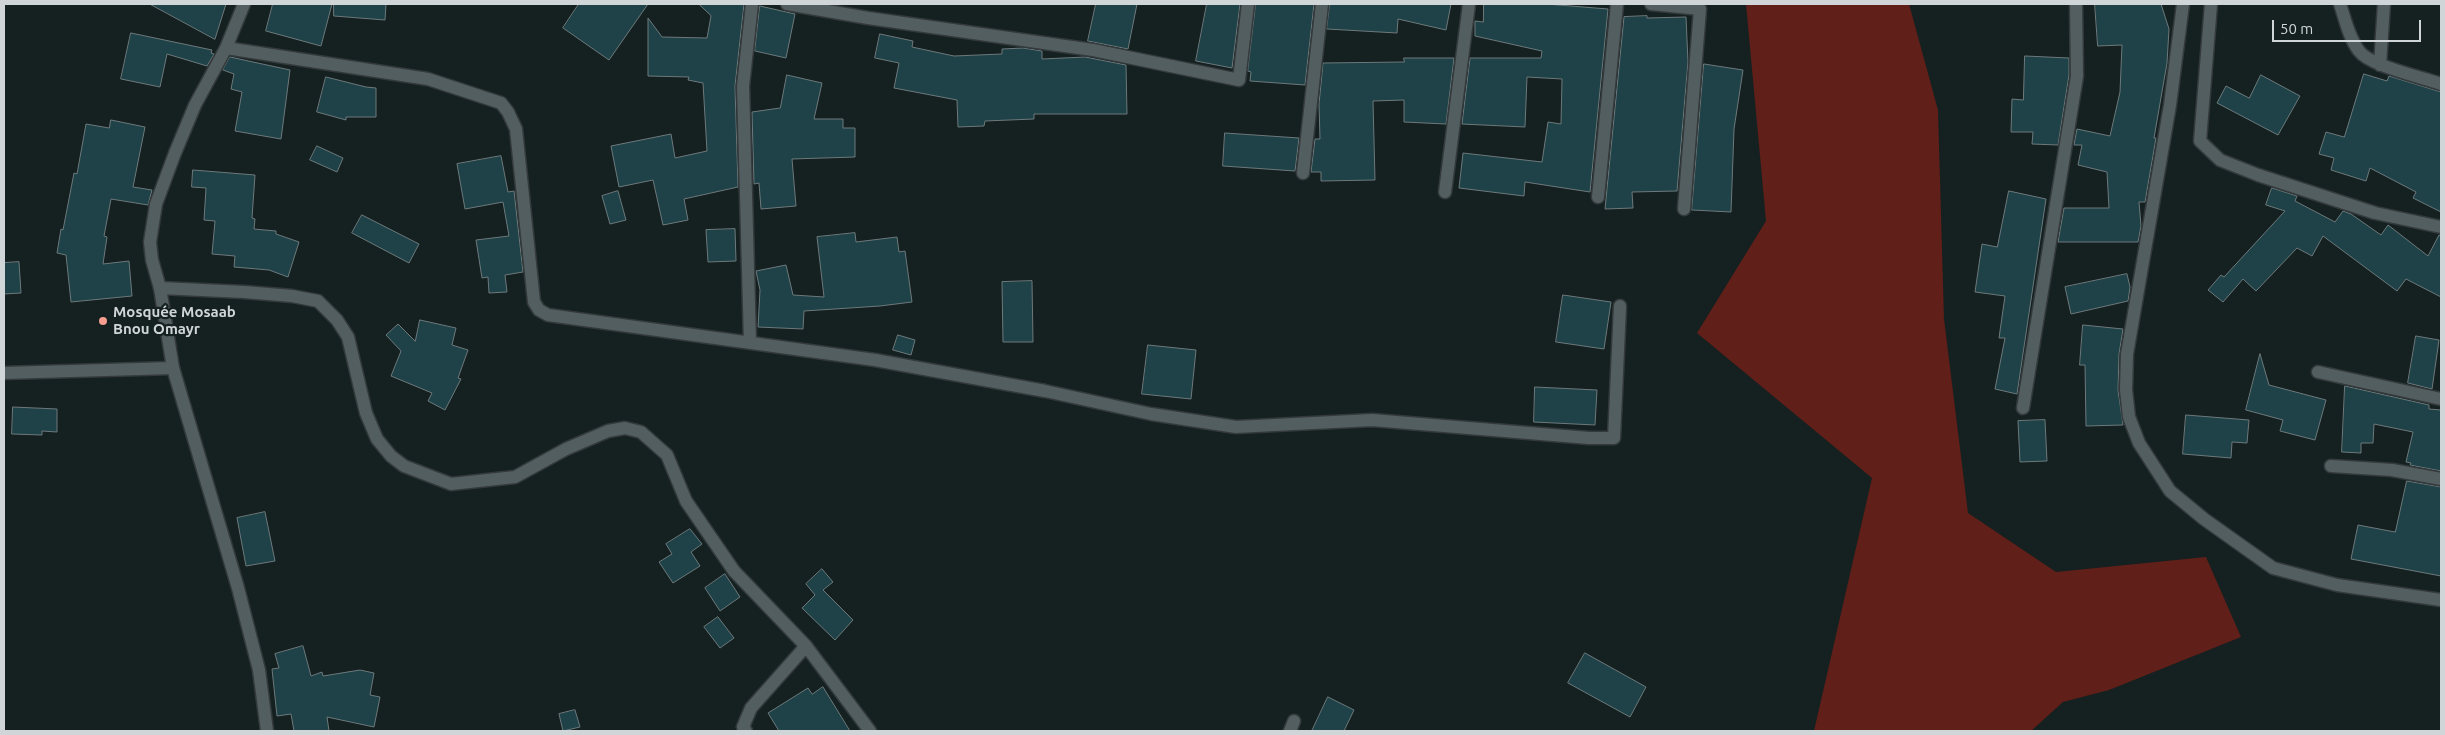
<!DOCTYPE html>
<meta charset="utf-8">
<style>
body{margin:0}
#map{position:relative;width:2445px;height:735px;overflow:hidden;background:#152021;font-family:Ubuntu,sans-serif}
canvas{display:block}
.frame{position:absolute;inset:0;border:5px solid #d0d6d8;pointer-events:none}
.scale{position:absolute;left:2272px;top:20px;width:149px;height:22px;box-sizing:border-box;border:2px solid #d0d6d8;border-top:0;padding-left:6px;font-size:15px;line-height:18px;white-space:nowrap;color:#d0d6d8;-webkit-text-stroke:4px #152021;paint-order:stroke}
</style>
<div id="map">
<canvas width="2445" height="735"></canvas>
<div class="frame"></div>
<div class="scale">50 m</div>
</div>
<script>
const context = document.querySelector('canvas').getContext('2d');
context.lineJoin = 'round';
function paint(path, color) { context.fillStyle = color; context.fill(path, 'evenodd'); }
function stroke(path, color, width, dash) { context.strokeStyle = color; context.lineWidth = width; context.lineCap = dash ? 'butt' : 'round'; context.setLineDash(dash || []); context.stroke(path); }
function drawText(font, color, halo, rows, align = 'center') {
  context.font = font + ' Ubuntu,sans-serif'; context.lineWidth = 4.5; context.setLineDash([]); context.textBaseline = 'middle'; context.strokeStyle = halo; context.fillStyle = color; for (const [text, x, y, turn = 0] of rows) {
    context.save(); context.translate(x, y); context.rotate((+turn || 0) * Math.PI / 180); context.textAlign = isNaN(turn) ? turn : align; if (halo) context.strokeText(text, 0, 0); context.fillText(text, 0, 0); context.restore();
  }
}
paint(new Path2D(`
 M 1746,4 L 1909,4 L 1938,110 L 1944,319 L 1968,513 L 2056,572 L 2206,557 L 2241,637 L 2109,690 L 2063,702 L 2031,731 L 1814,731 L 1872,478 L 1697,333 L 1766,221 Z`), '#601f18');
const building = new Path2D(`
 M 150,4 L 226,4 L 215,39 Z
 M 273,4 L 332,4 L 321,46 L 266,31 Z
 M 334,4 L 386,4 L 385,20 L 334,16 Z
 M 579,4 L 648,4 L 609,60 L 563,28 Z
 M 699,4 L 744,4 L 735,86 L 738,187 L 684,199 L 688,220 L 663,225 L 653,180 L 619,187 L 611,146 L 671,134 L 675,158 L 707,151 L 703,83 L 688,80 L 689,77 L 648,76 L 648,18 L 662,37 L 707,38 L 711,16 Z
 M 1096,4 L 1137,4 L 1128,49 L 1088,41 Z
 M 1207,4 L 1240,4 L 1232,68 L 1196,61 Z
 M 1256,4 L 1314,4 L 1305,85 L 1250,81 L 1251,72 L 1248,71 Z
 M 1330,4 L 1451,4 L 1446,30 L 1398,19 L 1397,33 L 1327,29 Z
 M 1484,4 L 1546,4 L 1608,9 L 1590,192 L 1525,182 L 1524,196 L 1459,188 L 1463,153 L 1542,162 L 1548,122 L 1561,124 L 1562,79 L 1527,77 L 1525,127 L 1462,124 L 1470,58 L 1541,58 L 1542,51 L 1475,36 L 1475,21 L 1483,22 Z
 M 2095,4 L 2161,4 L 2169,29 L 2167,63 L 2154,138 L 2156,138 L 2145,202 L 2139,202 L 2141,226 L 2138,242 L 2058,242 L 2064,208 L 2109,208 L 2107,172 L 2078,165 L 2082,145 L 2074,145 L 2077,129 L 2110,136 L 2120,92 L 2122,45 L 2098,46 Z
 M 760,6 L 795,14 L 786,58 L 755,51 Z
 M 1647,16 L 1647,18 L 1686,17 L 1688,62 L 1677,191 L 1632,192 L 1633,208 L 1605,209 L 1624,17 Z
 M 131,33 L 212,50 L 211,53 L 214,54 L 207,66 L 167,54 L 160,87 L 121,79 Z
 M 880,34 L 913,41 L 912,47 L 954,56 L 1002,54 L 1002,49 L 1023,48 L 1042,51 L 1042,59 L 1085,57 L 1126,65 L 1127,114 L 1034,114 L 1034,119 L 985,121 L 984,126 L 958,127 L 957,100 L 894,88 L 899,63 L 875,58 Z
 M 2025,56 L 2069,58 L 2069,75 L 2058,145 L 2032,144 L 2033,132 L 2011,132 L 2012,99 L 2023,100 Z
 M 230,57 L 290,70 L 281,139 L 235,131 L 242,92 L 231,89 L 234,74 L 223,70 Z
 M 1404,58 L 1454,58 L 1446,124 L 1404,122 L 1404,100 L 1373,101 L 1375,180 L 1321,181 L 1321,172 L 1311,172 L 1315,139 L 1320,139 L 1319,104 L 1323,63 L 1404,62 Z
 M 1704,64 L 1743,70 L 1734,129 L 1731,212 L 1692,210 Z
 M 2364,74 L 2387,81 L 2389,76 L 2441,92 L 2441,212 L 2413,198 L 2416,192 L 2370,168 L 2366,181 L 2331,170 L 2334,158 L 2319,154 L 2326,132 L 2344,137 Z
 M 787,75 L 822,83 L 814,119 L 843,119 L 843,128 L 855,128 L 855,157 L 792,159 L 796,206 L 761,209 L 759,183 L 754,184 L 752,112 L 780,108 Z
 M 2261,75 L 2300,96 L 2278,135 L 2217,103 L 2226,86 L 2249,98 Z
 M 326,77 L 366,87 L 376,88 L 376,117 L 346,117 L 346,120 L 317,112 Z
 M 111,120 L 145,127 L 133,187 L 152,190 L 148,205 L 111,199 L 104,236 L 107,237 L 103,264 L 129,261 L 132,296 L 71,302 L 66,255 L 57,253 L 61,229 L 63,230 L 74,173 L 77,174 L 86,124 L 109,128 Z
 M 1225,133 L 1299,138 L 1295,171 L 1223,166 Z
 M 317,146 L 343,158 L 337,172 L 310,160 Z
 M 501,156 L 508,192 L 514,191 L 523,272 L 505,275 L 507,292 L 489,293 L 488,277 L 482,278 L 476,240 L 509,236 L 503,202 L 465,209 L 457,164 Z
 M 193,170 L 255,175 L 252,218 L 255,219 L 254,229 L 276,231 L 276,234 L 299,242 L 288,277 L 269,270 L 234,267 L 235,256 L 212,254 L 215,221 L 204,220 L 206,188 L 192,187 Z
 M 2272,188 L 2297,196 L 2295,201 L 2335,222 L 2343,211 L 2351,214 L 2381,235 L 2388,225 L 2428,256 L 2439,235 L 2441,235 L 2441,297 L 2406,279 L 2397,291 L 2323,236 L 2312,256 L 2297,248 L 2256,291 L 2243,279 L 2223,302 L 2208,290 L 2221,275 L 2224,277 L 2285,211 L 2266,205 Z
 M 618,191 L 626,220 L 610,224 L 602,196 Z
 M 2009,191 L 2046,199 L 2017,394 L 1995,389 L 2005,338 L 1999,338 L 2005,296 L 1975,292 L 1982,244 L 1997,247 Z
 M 362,215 L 419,244 L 409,263 L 352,233 Z
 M 735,229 L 736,261 L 708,262 L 706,230 Z
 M 855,233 L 856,242 L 897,237 L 899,252 L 905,251 L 912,302 L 880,306 L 804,311 L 803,329 L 758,327 L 760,290 L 756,271 L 786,265 L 793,295 L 824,297 L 817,237 Z
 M 19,262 L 21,293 L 4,294 L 4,263 Z
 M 2127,274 L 2130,287 L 2128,301 L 2071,314 L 2065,287 Z
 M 1032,281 L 1033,342 L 1003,342 L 1002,282 Z
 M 1563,295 L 1611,302 L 1604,349 L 1556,342 Z
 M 420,320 L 456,328 L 452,345 L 468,350 L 458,378 L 461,379 L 445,410 L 428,401 L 432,393 L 391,376 L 401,351 L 386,335 L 398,324 L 415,341 Z
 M 2083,325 L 2123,329 L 2119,354 L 2118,390 L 2123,425 L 2086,426 L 2085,365 L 2080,365 Z
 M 898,335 L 915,340 L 911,355 L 893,350 Z
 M 2416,336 L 2439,340 L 2432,389 L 2408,383 Z
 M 1148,345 L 1196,350 L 1191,399 L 1142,394 Z
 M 2260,354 L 2269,385 L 2326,400 L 2315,440 L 2280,431 L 2283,420 L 2246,410 Z
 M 2345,386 L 2429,405 L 2429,409 L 2441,410 L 2441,471 L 2410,465 L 2411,463 L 2406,462 L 2413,432 L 2374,424 L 2373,443 L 2361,443 L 2361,453 L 2342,452 Z
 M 1535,387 L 1597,390 L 1595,425 L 1534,422 Z
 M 13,407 L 57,409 L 57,432 L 42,431 L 42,435 L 12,434 Z
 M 2186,415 L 2249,420 L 2247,443 L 2232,442 L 2231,458 L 2183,454 Z
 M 2045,420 L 2047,461 L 2020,462 L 2018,421 Z
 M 2407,481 L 2441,487 L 2441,576 L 2351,559 L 2358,525 L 2395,532 Z
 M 265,512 L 275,561 L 246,566 L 237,518 Z
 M 690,529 L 702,544 L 691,552 L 700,566 L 673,583 L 659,562 L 672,554 L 666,544 Z
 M 822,569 L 833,582 L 823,590 L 853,620 L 835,640 L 802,608 L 815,595 L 806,584 Z
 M 725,574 L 740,597 L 720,611 L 705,588 Z
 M 718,617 L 734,638 L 720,648 L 704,627 Z
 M 303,646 L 311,676 L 322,672 L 323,676 L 360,670 L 374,673 L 370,695 L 380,697 L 374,727 L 327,717 L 329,731 L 294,731 L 291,714 L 277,716 L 272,669 L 279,668 L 275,654 Z
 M 1585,653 L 1646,687 L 1630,717 L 1568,683 Z
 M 823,687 L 850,731 L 779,731 L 768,713 L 808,688 L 812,694 Z
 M 1328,697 L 1354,710 L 1344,731 L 1312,731 Z
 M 575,710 L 580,727 L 563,731 L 559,714 Z`);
paint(building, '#1e4248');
stroke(building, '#6d797b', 1);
const street = new Path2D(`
 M 787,4 L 868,18 L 1093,50 L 1239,80 L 1248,4
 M 1651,4 L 1700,9 L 1684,209
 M 2183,4 L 2170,105 L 2127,354 L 2126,390 L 2129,417 L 2139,443 L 2170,491 L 2204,519 L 2273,568 L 2337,585 L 2441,600
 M 2211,4 L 2200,141 L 2220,160 L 2258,175 L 2375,213 L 2441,227
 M 2340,4 C 2345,19 2349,38 2359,51 C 2370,66 2422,77 2441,84
 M 226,48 L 428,79 L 501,103 L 508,112 L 516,129 L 534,302 L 539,310 L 548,315 L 875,360 L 1045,391 L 1151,414 L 1236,427 L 1372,420 L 1589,438 L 1614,438 L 1620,306
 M 2380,65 L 2384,4
 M 1303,173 L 1322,4
 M 1445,192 L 1469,4
 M 1598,197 L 1617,4
 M 160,288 L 244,292 L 292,296 L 318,301 L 337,320 L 348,337 L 366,413 L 377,439 L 391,456 L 404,466 L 451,484 L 515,477 L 566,449 L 608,431 L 625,428 L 641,432 L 667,455 L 686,501 L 734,571 L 806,646 L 870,731
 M 750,342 L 743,86 L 752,4
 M 2318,372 L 2441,399
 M 4,373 L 173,368
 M 2023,408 L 2077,76 L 2076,4
 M 2331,466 L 2392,470 L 2441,479
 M 746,731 L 743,727 L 751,708 L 806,646
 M 1290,731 L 1294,721`);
const secondary = new Path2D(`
 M 244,4 L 226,48 L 195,105 L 175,153 L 156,204 L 150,242 L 152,260 L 160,288 L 173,368 L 238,588 L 259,670 L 267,731`);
stroke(street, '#343a3c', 15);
stroke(secondary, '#343a3c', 15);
stroke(street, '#535e60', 12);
stroke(secondary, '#535e60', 12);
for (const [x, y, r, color] of [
 [103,321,5,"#f59d8f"]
]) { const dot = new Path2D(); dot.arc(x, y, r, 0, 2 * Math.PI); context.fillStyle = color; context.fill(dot); stroke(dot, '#152021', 2); }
drawText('bold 15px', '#d0d6d8', '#152021', [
 ["Mosquée Mosaab",113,312],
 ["Bnou Omayr",113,329]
], 'left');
</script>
